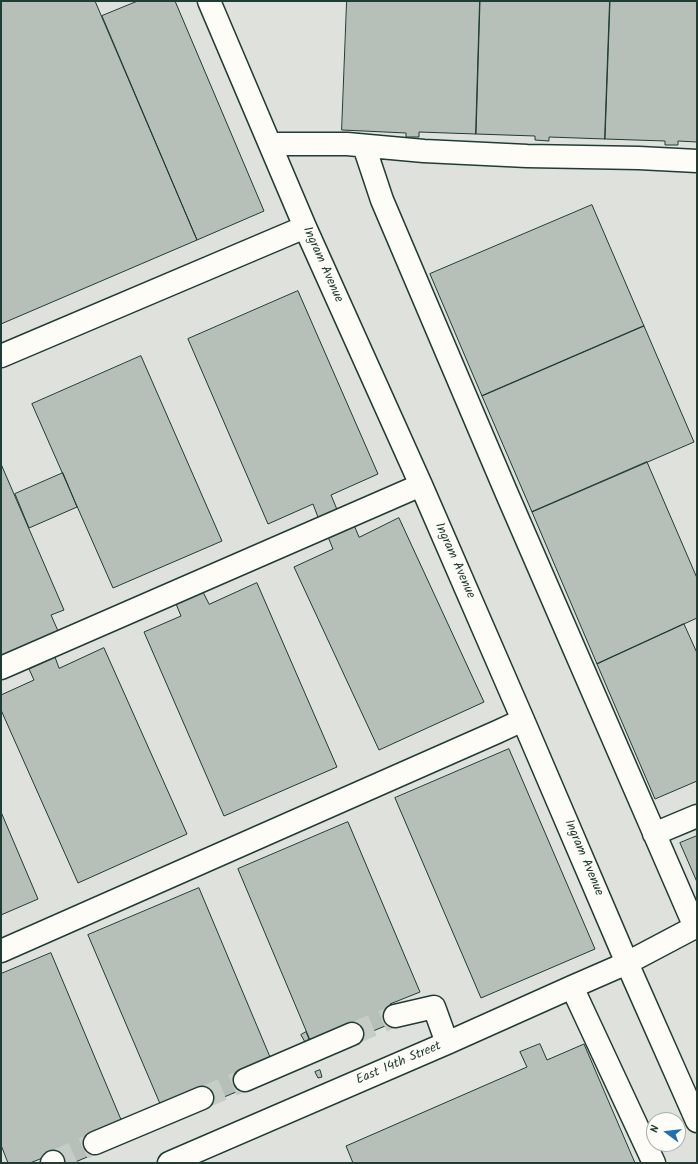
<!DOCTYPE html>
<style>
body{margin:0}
#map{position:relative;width:698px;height:1164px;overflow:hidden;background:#f0f1eb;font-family:Kalam,sans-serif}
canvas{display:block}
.frame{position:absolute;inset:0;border:2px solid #1f3d34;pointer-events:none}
.north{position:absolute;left:646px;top:1112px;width:40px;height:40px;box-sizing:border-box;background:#fdfcf7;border:1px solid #a4b0a9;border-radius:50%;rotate:285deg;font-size:11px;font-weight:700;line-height:16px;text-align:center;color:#1f3d34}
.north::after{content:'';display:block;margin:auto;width:14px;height:18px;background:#1f6fb2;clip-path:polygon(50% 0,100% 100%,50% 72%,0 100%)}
</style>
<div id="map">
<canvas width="698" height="1164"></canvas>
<div class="frame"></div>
<div class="north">N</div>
</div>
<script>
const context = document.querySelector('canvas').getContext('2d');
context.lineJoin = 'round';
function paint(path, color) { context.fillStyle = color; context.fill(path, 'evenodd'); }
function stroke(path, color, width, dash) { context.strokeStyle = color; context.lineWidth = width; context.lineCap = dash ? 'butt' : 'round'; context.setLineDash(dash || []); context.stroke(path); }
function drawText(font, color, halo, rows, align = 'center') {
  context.font = font + ' Kalam,sans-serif'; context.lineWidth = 4; context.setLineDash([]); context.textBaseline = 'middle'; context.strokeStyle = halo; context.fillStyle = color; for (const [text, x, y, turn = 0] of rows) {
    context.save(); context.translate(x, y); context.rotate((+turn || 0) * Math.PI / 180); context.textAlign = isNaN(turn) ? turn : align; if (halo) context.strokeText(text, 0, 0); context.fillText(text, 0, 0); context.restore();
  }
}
paint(new Path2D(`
 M 1,1 L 697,1 L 697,1163 L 1,1163 ZM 654,1120 L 678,1120 L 678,1144 L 654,1144 Z`), '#dfe2dc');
const building = new Path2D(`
 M 1,1 L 95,1 L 197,240 L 1,324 Z
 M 138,1 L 175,1 L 264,211 L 197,240 L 102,16 Z
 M 347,1 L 480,1 L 476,134 L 419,132 L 419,137 L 406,137 L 406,133 L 342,130 Z
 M 480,1 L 610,1 L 605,139 L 549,137 L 549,141 L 535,140 L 535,136 L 476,134 Z
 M 610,1 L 697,1 L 697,142 L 678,141 L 678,145 L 665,145 L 665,141 L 605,139 Z
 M 592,205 L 644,326 L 482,396 L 430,274 Z
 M 298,291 L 378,474 L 331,495 L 338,512 L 319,520 L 313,504 L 268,524 L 188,339 Z
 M 644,326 L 694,442 L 532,512 L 482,396 Z
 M 141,356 L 222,541 L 113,588 L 32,404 Z
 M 647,462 L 697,578 L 697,618 L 597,664 L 532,512 Z
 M 1,464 L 64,610 L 51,615 L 58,631 L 1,656 Z
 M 63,473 L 77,507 L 29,528 L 15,494 Z
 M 399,518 L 484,702 L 379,750 L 294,567 L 333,549 L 328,537 L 354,525 L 359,537 Z
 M 257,583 L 337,767 L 224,816 L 144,632 L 181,616 L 176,604 L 203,592 L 209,604 Z
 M 684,624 L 697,653 L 697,781 L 655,799 L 597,664 Z
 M 104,648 L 187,834 L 78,883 L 1,710 L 1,695 L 34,680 L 29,669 L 55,657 L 59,668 Z
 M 509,749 L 595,949 L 481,998 L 395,798 Z
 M 1,812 L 38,899 L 1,915 Z
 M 348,822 L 420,992 L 390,1004 L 397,1021 L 354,1039 L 348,1024 L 310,1040 L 238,869 Z
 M 697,836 L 697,882 L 680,843 Z
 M 199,888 L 270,1057 L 240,1070 L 248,1087 L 205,1105 L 161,1106 L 88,935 Z
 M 51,953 L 122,1122 L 99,1152 L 73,1163 L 54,1163 L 50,1155 L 30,1163 L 8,1163 L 1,1145 L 1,974 Z
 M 306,1032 L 309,1039 L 305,1042 L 301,1035 Z
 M 540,1044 L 547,1060 L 584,1044 L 635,1163 L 353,1163 L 346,1146 L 527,1067 L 520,1052 Z
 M 320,1070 L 322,1077 L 318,1078 L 315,1072 Z`);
paint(building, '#b6bfb8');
stroke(building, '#1f3d34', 1);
stroke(new Path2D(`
 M 352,1034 L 395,1016
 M 202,1098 L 245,1080
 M 53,1162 L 95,1143`), '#c6cdc6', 22, [22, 11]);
const minor = new Path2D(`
 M 209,1 L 305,227 L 421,485 L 523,720 L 627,963 L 697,1121
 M 270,144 L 347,144 L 424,151 L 527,156 L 639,158 L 697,161
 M 364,146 L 382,200 L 507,494 L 695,927
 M 1,356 L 305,227
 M 1,668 L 421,485
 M 654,834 L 697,816
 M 1,951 L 497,732 L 523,720
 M 572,987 L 654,1163
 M 395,1016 L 434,1007 L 447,1043
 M 245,1080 L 352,1034
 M 95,1143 L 202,1098
 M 52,1163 L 53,1162
 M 169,1163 L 447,1043 L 572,987 L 627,963 L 697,926`);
stroke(minor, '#1f3d34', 25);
stroke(minor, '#fdfcf7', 22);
drawText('13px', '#1f3d34', '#fdfcf7', [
 ["Ingram Avenue",322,265,66],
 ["Ingram Avenue",454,561,66],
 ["Ingram Avenue",583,858,67],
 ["East 14th Street",399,1064,-23]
]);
</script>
